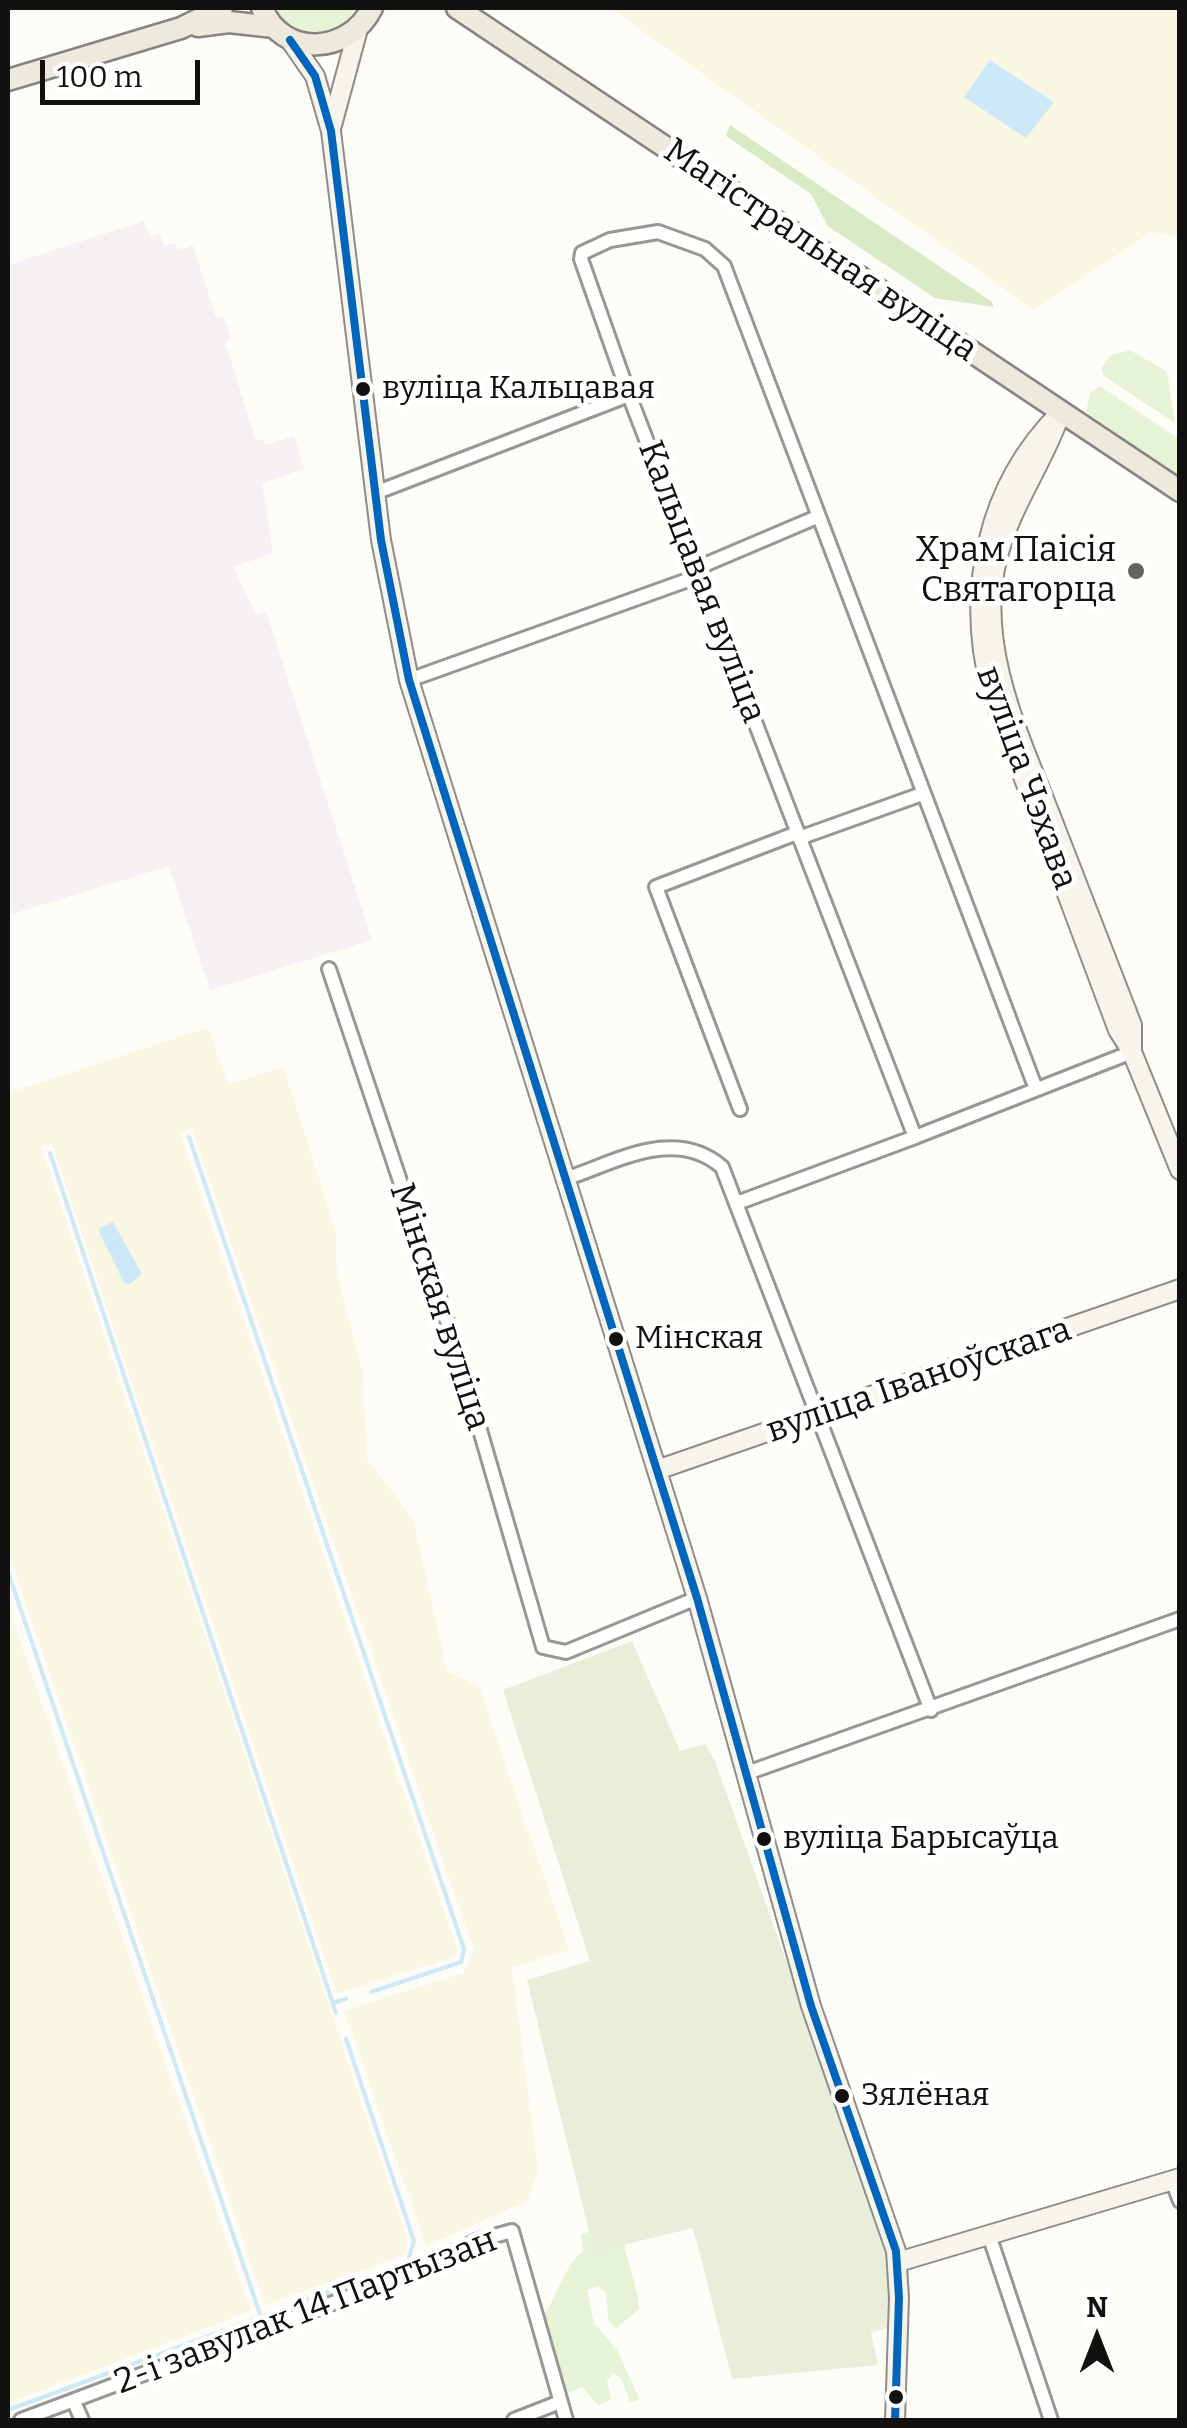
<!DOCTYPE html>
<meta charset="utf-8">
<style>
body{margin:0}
#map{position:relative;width:1187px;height:2428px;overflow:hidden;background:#fdfcf7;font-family:Bitter,serif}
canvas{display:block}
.frame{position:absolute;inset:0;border:10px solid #111;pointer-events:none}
.north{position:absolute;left:1047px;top:2288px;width:100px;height:100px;-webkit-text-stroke:8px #fff;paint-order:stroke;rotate:0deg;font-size:28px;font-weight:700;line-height:40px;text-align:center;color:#111}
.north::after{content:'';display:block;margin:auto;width:35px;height:45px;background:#111;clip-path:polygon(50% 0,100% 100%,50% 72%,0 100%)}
.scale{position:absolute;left:40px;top:60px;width:160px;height:45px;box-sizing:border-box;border:5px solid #111;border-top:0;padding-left:12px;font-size:30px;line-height:35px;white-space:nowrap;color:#111;-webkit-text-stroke:8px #fff;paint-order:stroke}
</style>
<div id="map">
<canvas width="1187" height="2428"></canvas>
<div class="frame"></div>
<div class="north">N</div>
<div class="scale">100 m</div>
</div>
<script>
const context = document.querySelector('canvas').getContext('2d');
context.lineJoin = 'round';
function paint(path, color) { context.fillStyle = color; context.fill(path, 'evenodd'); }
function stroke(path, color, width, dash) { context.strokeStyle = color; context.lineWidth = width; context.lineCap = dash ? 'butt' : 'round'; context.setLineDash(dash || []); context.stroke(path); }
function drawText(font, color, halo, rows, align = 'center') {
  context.font = font + ' Bitter,serif'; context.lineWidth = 10; context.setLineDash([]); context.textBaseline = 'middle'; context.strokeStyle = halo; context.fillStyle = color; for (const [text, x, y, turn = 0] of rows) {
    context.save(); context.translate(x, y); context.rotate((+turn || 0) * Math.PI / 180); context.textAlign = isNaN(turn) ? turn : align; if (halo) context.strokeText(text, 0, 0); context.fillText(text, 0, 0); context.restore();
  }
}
paint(new Path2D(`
 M 144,221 L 150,237 L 160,234 L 164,246 L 175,243 L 178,250 L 193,245 L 216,318 L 224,317 L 231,339 L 225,342 L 256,441 L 263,439 L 265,445 L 294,436 L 304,469 L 262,483 L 273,553 L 233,567 L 256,614 L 266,611 L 372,940 L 210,990 L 169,866 L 12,914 L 8,896 L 8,265 Z`), '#f5f0f3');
paint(new Path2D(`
 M 610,8 L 1179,8 L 1179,237 L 1152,232 L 1034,310 Z
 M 208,1028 L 228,1085 L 283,1067 L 336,1231 L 337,1275 L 363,1374 L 367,1459 L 413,1519 L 447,1672 L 479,1686 L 569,1950 L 512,1968 L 538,2172 L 527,2201 L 426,2246 L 344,2011 L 463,1973 L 474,1951 L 192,1129 L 180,1132 L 457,1950 L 454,1957 L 337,1994 L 52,1144 L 41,1146 L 407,2238 L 405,2255 L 265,2305 L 8,1551 L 8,1093 Z
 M 8,1606 L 251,2311 L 8,2403 Z`), '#f9f7e4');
paint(new Path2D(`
 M 274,8 L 362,8 C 339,44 297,41 274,8 Z
 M 1130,350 L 1167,372 L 1175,423 L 1104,376 L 1101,368 L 1112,355 Z
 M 1100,386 L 1179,439 L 1179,477 L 1086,412 L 1090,393 Z
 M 603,2225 L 624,2231 C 623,2259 638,2281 639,2309 L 616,2328 L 608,2319 L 606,2293 L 598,2286 L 587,2290 L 594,2323 L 617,2350 L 640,2400 L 630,2402 L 621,2378 L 613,2373 L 607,2380 L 611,2400 L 598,2405 L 582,2387 L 565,2394 L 561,2391 L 544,2315 C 559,2293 563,2268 583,2251 L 581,2235 Z`), '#e7f3d7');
paint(new Path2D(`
 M 730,125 L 992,302 L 994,307 L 935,298 L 828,226 L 811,194 L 726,136 Z`), '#d8eac5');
paint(new Path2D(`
 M 632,1641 L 680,1751 L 705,1744 L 715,1761 L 884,2235 L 893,2317 L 890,2328 L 871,2332 L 878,2365 L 732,2379 L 693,2228 L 594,2252 L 527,1980 L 590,1961 L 503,1690 Z`), '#e9eedb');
paint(new Path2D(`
 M 990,60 L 1054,102 L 1026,138 L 964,97 Z
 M 113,1222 L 142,1274 L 130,1284 L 124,1283 L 100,1234 L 99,1228 Z`), '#cde8f7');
stroke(new Path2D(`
 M 189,1137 L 464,1949 L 461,1962 L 371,1992
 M 50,1153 L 336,2013
 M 8,1572 L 261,2317
 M 333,2003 L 346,1999
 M 8,2410 L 407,2263 L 414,2241 L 346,2039`), '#cde8f7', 4);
const minor = new Path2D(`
 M 375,493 L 629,395
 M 409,680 L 699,576 L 704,565 L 817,517
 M 799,838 L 922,794
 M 329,969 L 457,1351 L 543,1647 L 566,1652 L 697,1598
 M 740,1109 L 656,887 L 797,833
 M 915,1137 L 1132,1052
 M 565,1179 C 616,1162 675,1126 722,1167 L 931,1710
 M 737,1203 L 915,1137 L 629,395 L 581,259 L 582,253 L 610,240 L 658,232 L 705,249 L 724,266 L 1036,1089
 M 747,1773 L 1180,1619
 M 1172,2180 L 1180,2201
 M 989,2235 L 1051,2420
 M 74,2402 L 82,2420
 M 21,2420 L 407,2275 L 476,2241 L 512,2231 L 566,2420
 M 514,2420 L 560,2402`);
const secondary = new Path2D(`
 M 290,40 L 315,76 L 331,131 L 381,540 L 409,680 L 697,1598 L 811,2006 L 896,2251 L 899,2298 L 895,2420
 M 332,125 L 358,29
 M 1061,412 C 986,486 965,591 991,691 L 1118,1030 L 1132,1052 L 1180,1170
 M 1058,420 C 1040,468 1009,510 997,560 C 974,651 1026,749 1057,832 C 1082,897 1107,961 1132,1025 L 1132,1051
 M 657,1470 L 1180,1289
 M 898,2262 L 1180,2178`);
const primary = new Path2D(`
 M 262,8 C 283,59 349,54 372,8
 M 457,8 L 1180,491
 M 198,26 L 229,22 L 274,27
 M 8,80 L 181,28 L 222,8`);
stroke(minor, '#979795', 18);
stroke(secondary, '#8e8d8b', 22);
stroke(primary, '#858482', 25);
stroke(minor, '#fffffe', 12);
stroke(secondary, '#f6f4eb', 18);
stroke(primary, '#ede9dc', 20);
stroke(new Path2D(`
 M 290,40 L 315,76 L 331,131 L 381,540 L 409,680 L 697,1598 L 811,2006 L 896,2251 L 899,2298 L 895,2420`), '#0065bd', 8);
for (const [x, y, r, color] of [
 [363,389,9,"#111"],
 [1136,571,10,"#646362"],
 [616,1339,9,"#111"],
 [764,1839,9,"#111"],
 [842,2096,9,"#111"],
 [896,2397,9,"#111"]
]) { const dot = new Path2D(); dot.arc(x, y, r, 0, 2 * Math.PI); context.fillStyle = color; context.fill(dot); stroke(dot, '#fff', 4); }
drawText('32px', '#111', '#fff', [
 ["вуліца Кальцавая",382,389],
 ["Мінская",635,1339],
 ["вуліца Барысаўца",783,1839],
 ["Зялёная",861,2096]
], 'left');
drawText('35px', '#111', '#fff', [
 ["Магістральная вуліца",820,251,34],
 ["Кальцавая вуліца",701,582,69],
 ["вуліца Чэхава",1026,778,70],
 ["Мінская вуліца",439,1307,72],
 ["вуліца Іваноўскага",919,1381,-19],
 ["2-і завулак 14 Партызан",306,2312,-21]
]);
drawText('35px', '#111', '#fff', [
 ["Храм Паісія",1116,551],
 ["Святагорца",1116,591]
], 'right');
</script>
